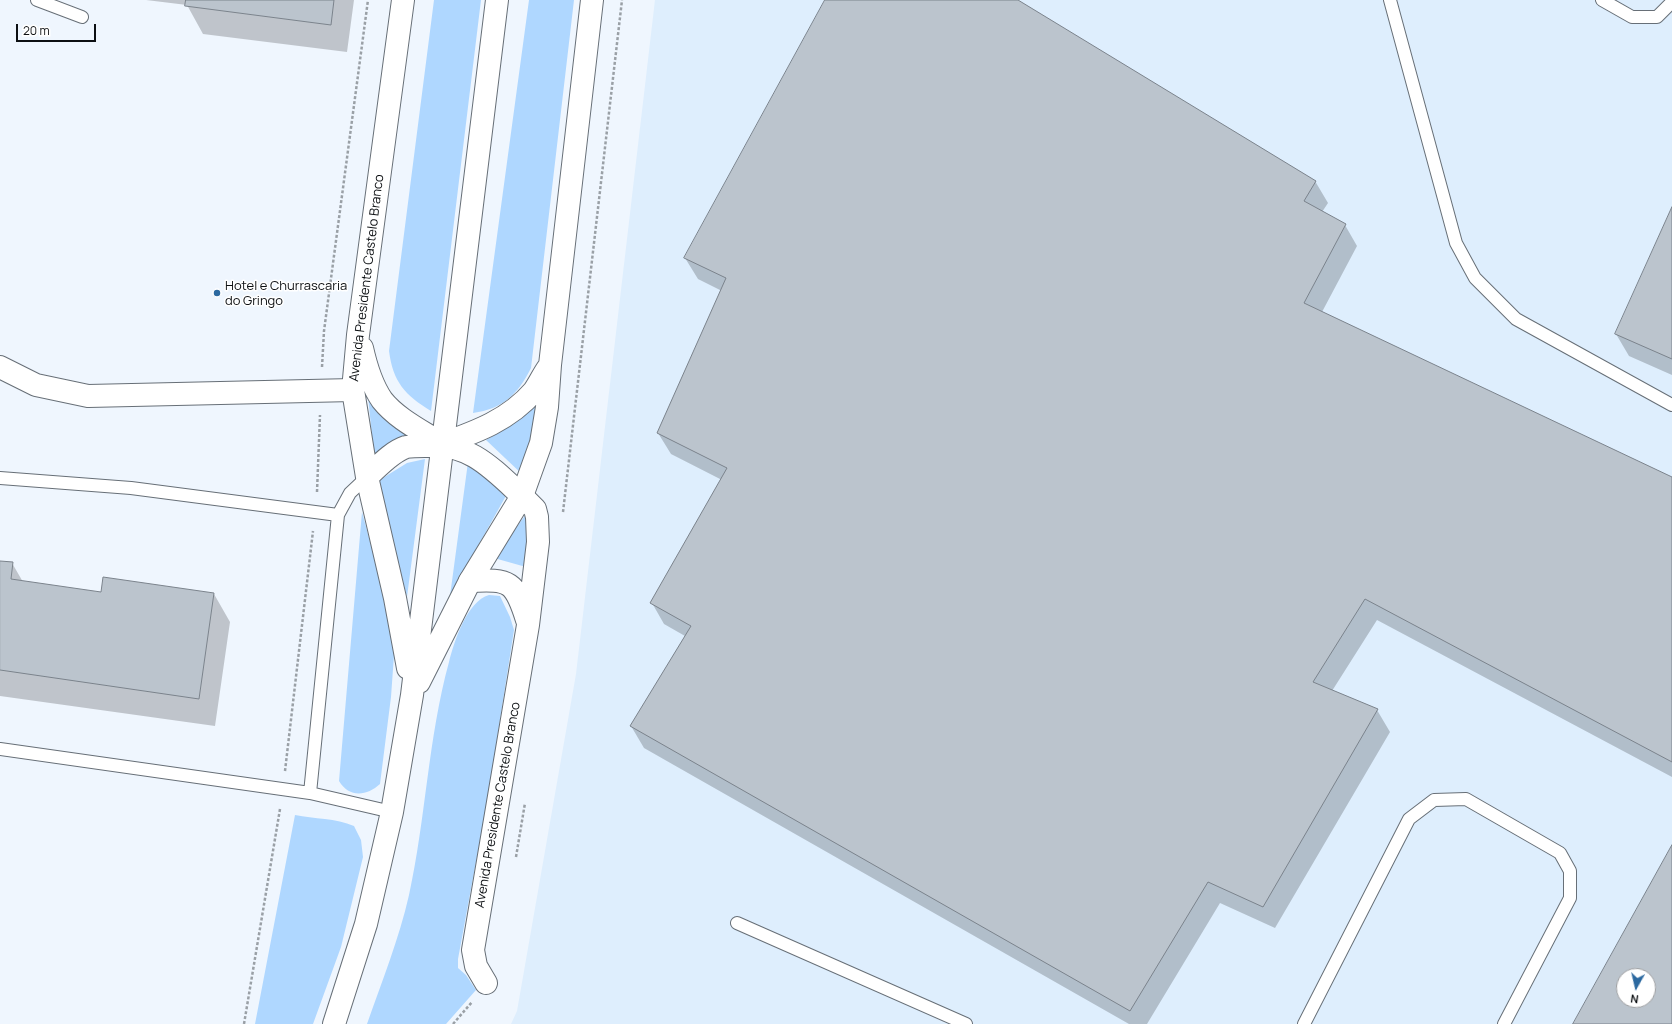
<!DOCTYPE html>
<style>
body{margin:0}
#map{position:relative;width:1672px;height:1024px;overflow:hidden;background:#eff6fe;font-family:Manrope,sans-serif}
canvas{display:block}
.north{position:absolute;left:1616px;top:968px;width:40px;height:40px;box-sizing:border-box;background:#fff;border:1px solid #9e9fa1;border-radius:50%;rotate:188deg;font-size:11px;font-weight:700;line-height:16px;text-align:center;color:#0d1013}
.north::after{content:'';display:block;margin:auto;width:14px;height:18px;background:#2c69a0;clip-path:polygon(50% 0,100% 100%,50% 72%,0 100%)}
.scale{position:absolute;left:16px;top:24px;width:80px;height:18px;box-sizing:border-box;border:2px solid #0d1013;border-top:0;padding-left:5px;font-size:12px;line-height:14px;white-space:nowrap;color:#0d1013;-webkit-text-stroke:3px #fff;paint-order:stroke}
</style>
<div id="map">
<canvas width="1672" height="1024"></canvas>
<div class="north">N</div>
<div class="scale">20 m</div>
</div>
<script>
const context = document.querySelector('canvas').getContext('2d');
context.lineJoin = 'round';
function paint(path, color) { context.fillStyle = color; context.fill(path, 'evenodd'); }
function stroke(path, color, width, dash) { context.strokeStyle = color; context.lineWidth = width; context.lineCap = dash ? 'butt' : 'round'; context.setLineDash(dash || []); context.stroke(path); }
function drawText(font, color, halo, rows, align = 'center') {
  context.font = font + ' Manrope,sans-serif'; context.lineWidth = 3; context.setLineDash([]); context.textBaseline = 'middle'; context.strokeStyle = halo; context.fillStyle = color; for (const [text, x, y, turn = 0] of rows) {
    context.save(); context.translate(x, y); context.rotate((+turn || 0) * Math.PI / 180); context.textAlign = isNaN(turn) ? turn : align; if (halo) context.strokeText(text, 0, 0); context.fillText(text, 0, 0); context.restore();
  }
}
paint(new Path2D(`
 M 655,0 L 1672,0 L 1672,1024 L 511,1024 L 517,1011 L 576,674 ZM 1624,976 L 1648,976 L 1648,1000 L 1624,1000 Z`), '#deeefd');
paint(new Path2D(`
 M 434,0 L 481,0 L 431,411 C 405,395 393,382 389,351 Z
 M 529,0 L 574,0 L 531,368 C 518,394 503,409 473,413 Z
 M 367,386 L 414,435 L 374,456 Z
 M 541,400 L 524,476 L 486,440 L 510,426 Z
 M 425,459 L 407,597 L 378,481 L 407,463 Z
 M 468,462 L 507,494 L 450,596 Z
 M 529,510 L 526,567 L 494,558 Z
 M 362,512 L 392,622 L 394,655 L 391,697 L 380,784 C 367,796 349,798 339,781 Z
 M 489,595 L 500,596 L 510,617 L 514,630 L 488,797 L 458,959 L 458,968 L 466,975 L 476,990 L 446,1024 L 367,1024 C 382,981 399,939 409,895 C 426,818 428,738 449,662 C 454,642 467,601 489,595 Z
 M 295,815 C 314,819 336,818 354,826 L 361,840 L 363,857 L 341,947 L 313,1024 L 255,1024 Z`), '#afd7ff');
paint(new Path2D(`
 M 146,0 L 354,0 L 347,52 L 203,34 L 187,5 Z
 M 826,0 L 1016,0 L 1315,181 L 1328,203 L 1322,212 L 1345,225 L 1357,246 L 1322,312 L 1672,479 L 1672,777 L 1377,620 L 1332,691 L 1377,710 L 1390,732 L 1275,928 L 1220,903 L 1147,1024 L 1129,1024 L 644,748 L 631,726 L 685,636 L 664,624 L 652,603 L 722,480 L 671,454 L 658,433 L 722,291 L 698,279 L 685,258 Z
 M 1672,209 L 1672,375 L 1629,356 L 1616,334 Z
 M 0,562 L 12,563 L 23,582 L 102,593 L 214,594 L 230,622 L 215,726 L 0,696 Z`), '#0003');
const building = new Path2D(`
 M 186,0 L 334,0 L 331,25 L 185,6 Z
 M 825,0 L 1018,0 L 1316,181 L 1304,201 L 1346,224 L 1304,303 L 1672,477 L 1672,762 L 1365,599 L 1313,682 L 1378,709 L 1263,907 L 1208,882 L 1130,1011 L 630,726 L 691,626 L 650,603 L 727,468 L 657,433 L 726,278 L 684,258 Z
 M 1672,207 L 1672,359 L 1615,334 Z
 M 0,561 L 13,562 L 11,579 L 101,592 L 103,577 L 214,593 L 199,699 L 0,670 Z
 M 1672,845 L 1672,1024 L 1573,1024 ZM 1624,976 L 1648,976 L 1648,1000 L 1624,1000 Z`);
paint(building, '#bbc4cd');
stroke(building, '#7b838c', 1);
const service = new Path2D(`
 M 37,0 L 82,17
 M 1390,0 L 1456,243 L 1475,278 L 1516,319 L 1672,405
 M 1602,0 L 1632,17 L 1657,17 L 1672,2
 M 0,478 L 131,488 L 338,515
 M 0,749 L 310,793 L 392,812
 M 310,793 L 338,515 L 350,493 L 367,477
 M 737,923 L 966,1024
 M 1304,1024 L 1409,819 L 1434,800 L 1466,799 L 1560,853 L 1570,871 L 1570,898 L 1504,1024`);
const minor = new Path2D(`
 M 0,367 L 36,385 L 88,396 L 353,390
 M 470,581 C 510,579 515,581 527,620
 M 486,983 L 476,966 L 473,950 L 528,625 L 538,542 L 537,517 L 535,509 L 522,496`);
const secondary = new Path2D(`
 M 403,0 L 358,335 L 353,390 L 367,477 L 395,598 L 408,668
 M 362,348 C 366,366 371,384 382,400 C 397,419 422,431 442,444 C 476,432 509,420 534,391 C 539,384 543,375 548,368
 M 367,477 C 378,467 391,452 406,447 C 412,446 419,446 425,446 C 468,441 493,469 522,496
 M 419,682 L 470,581 L 522,496 L 541,443 L 547,407 L 550,365 L 592,0
 M 334,1024 L 366,924 L 392,812 L 412,695 L 497,0`);
stroke(service, '#676f77', 14);
stroke(minor, '#676f77', 24);
stroke(secondary, '#676f77', 24);
stroke(new Path2D(`
 M 322,367 L 324,331 L 368,0
 M 317,492 L 320,415
 M 563,512 L 622,0
 M 285,771 L 313,531
 M 516,857 L 525,803
 M 244,1024 L 280,809
 M 453,1024 L 472,1002`), '#9aa0a6', 2.5, [3, 2]);
stroke(service, '#fff', 12);
stroke(minor, '#fff', 22);
stroke(secondary, '#fff', 22);
for (const [x, y, r, color] of [
 [217,293,4,"#2c69a0"]
]) { const dot = new Path2D(); dot.arc(x, y, r, 0, 2 * Math.PI); context.fillStyle = color; context.fill(dot); stroke(dot, '#fff', 1.5); }
drawText('13px', '#0d1013', '#fff', [
 ["Avenida Presidente Castelo Branco",367,278,-83],
 ["Avenida Presidente Castelo Branco",498,805,-80]
]);
drawText('13px', '#0d1013', '#fff', [
 ["Hotel e Churrascaria",225,286],
 ["do Gringo",225,301]
], 'left');
</script>
